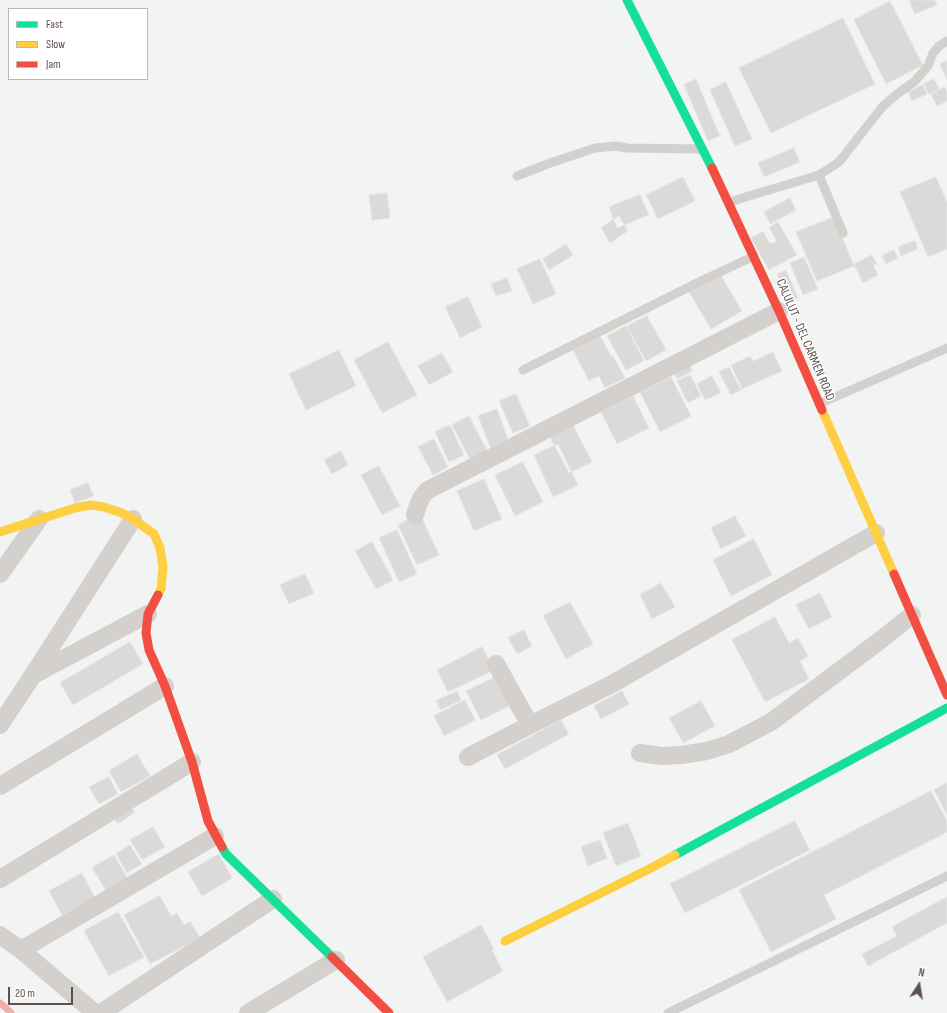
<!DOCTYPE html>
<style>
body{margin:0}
#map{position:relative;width:947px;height:1013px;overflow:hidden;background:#f2f3f3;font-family:"Sofia Sans Condensed",sans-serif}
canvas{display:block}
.legend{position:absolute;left:8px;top:8px;width:140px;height:72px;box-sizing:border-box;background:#fff;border:1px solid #bfb9b6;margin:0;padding:5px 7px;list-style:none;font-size:12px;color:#5f5049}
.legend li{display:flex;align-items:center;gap:8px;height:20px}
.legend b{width:20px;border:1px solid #bfb9b6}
.north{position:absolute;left:899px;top:965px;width:40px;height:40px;-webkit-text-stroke:3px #fff;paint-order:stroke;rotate:12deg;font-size:11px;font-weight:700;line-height:16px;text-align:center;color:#5f5049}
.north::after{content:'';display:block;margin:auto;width:14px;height:18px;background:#5f5049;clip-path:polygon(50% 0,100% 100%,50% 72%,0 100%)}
.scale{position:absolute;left:8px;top:987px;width:65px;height:18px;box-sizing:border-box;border:2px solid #5f5049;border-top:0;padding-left:5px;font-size:12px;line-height:14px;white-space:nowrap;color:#5f5049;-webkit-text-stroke:3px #fff;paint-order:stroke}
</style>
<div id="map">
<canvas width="947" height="1013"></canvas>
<ul class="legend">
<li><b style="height:5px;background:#16e098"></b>Fast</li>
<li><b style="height:5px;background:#ffcf43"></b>Slow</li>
<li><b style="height:5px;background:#f24e42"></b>Jam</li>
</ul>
<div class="north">N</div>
<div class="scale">20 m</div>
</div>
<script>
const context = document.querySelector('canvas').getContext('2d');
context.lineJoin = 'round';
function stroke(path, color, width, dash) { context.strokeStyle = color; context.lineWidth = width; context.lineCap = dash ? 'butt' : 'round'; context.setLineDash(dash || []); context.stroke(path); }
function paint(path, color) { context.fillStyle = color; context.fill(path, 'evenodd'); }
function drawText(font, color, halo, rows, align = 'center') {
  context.font = font + ' "Sofia Sans Condensed",sans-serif'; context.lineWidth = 3; context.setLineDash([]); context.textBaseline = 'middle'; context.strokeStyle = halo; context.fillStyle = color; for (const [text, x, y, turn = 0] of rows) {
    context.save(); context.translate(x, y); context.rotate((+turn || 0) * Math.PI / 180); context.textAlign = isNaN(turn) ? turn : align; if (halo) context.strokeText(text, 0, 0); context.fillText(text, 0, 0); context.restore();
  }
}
stroke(new Path2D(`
 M 0,1003 L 5,1007 L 11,1013`), '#eeafac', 7);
const building = new Path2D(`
 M 909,0 L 935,0 L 937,5 L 915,14 Z
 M 890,1 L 923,65 L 886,84 L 854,20 Z
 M 843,18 L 875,84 L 771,133 L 739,68 Z
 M 947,61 L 947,80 L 940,64 Z
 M 696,79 L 720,136 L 708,141 L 684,85 Z
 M 934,79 L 939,89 L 929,94 L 924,84 Z
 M 726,82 L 752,139 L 735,146 L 710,90 Z
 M 923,85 L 927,94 L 912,101 L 908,92 Z
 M 945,87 L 947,92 L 947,101 L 937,106 L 931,94 Z
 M 794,148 L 800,162 L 764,177 L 758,163 Z
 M 683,177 L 695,201 L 658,219 L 646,195 Z
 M 936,177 L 947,202 L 947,249 L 928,257 L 900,192 Z
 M 387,193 L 390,218 L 372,220 L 369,195 Z
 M 640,195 L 649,215 L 617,228 L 609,207 Z
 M 790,198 L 796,210 L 770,224 L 764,212 Z
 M 619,216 L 628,231 L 610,243 L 601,228 Z
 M 834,217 L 854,266 L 817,281 L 796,232 Z
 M 778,222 L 797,255 L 769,270 L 751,238 L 763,231 L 770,244 L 777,241 L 769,228 Z
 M 915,241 L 918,249 L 901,256 L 898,247 Z
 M 566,244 L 573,255 L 549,270 L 543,259 Z
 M 894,250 L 898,258 L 886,264 L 882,256 Z
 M 872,255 L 877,264 L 873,265 L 878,275 L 863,283 L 854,264 Z
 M 804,257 L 818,289 L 803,295 L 790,263 Z
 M 540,259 L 556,294 L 533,304 L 517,269 Z
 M 786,270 L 798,298 L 789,302 L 777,274 Z
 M 720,274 L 742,311 L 711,329 L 689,292 Z
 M 507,278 L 512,291 L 496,296 L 491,284 Z
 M 468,297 L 482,327 L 460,338 L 445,307 Z
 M 647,316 L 666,350 L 646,361 L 627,326 Z
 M 626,326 L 644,361 L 626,370 L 607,336 Z
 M 600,336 L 611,356 L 613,356 L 625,378 L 605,388 L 599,376 L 589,381 L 573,350 Z
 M 388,342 L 417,395 L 382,413 L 354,360 Z
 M 339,350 L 356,386 L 306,410 L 289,374 Z
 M 773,352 L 782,371 L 742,389 L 731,365 L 750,356 L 753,361 Z
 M 442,353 L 453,372 L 429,385 L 418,366 Z
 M 687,361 L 693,371 L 677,379 L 672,369 Z
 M 729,367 L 741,390 L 731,395 L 719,372 Z
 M 690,375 L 701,396 L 688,403 L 677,381 Z
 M 712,376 L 721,393 L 705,400 L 697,384 Z
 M 671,377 L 691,416 L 660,432 L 640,392 Z
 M 516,394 L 530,426 L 513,433 L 499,401 Z
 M 633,396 L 649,428 L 617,444 L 601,412 Z
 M 497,409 L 509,442 L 491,449 L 478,416 Z
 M 469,416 L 488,452 L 471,461 L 452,425 Z
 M 450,425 L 464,455 L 449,462 L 435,432 Z
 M 573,425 L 592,462 L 569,473 L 550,437 Z
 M 434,439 L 448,467 L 433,475 L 418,447 Z
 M 558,444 L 578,485 L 553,497 L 534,455 Z
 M 341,451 L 348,465 L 332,474 L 324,460 Z
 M 523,462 L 543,502 L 515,516 L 495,475 Z
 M 379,466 L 400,506 L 382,515 L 361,475 Z
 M 484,479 L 502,519 L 474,531 L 457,491 Z
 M 88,483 L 94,496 L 75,503 L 70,490 Z
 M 420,514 L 439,555 L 417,565 L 398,525 Z
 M 735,516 L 746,536 L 721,549 L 711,528 Z
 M 397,530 L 417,574 L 399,582 L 379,538 Z
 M 754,539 L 772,575 L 731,596 L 713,560 Z
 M 372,542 L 393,580 L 376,589 L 355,551 Z
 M 305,574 L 314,593 L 289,604 L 280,585 Z
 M 661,583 L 675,607 L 652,619 L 640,595 Z
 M 820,593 L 832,617 L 809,629 L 796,605 Z
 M 570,602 L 593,644 L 566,659 L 543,616 Z
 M 775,617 L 789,643 L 798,638 L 808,656 L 800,661 L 809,679 L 765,702 L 732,640 Z
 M 524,630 L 532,646 L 517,654 L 508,638 Z
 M 130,642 L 143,664 L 73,705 L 60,683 Z
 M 482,647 L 494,670 L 448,692 L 437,670 Z
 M 500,675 L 515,703 L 481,720 L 466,691 Z
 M 457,691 L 461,700 L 441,710 L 436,701 Z
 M 622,691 L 629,704 L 601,719 L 594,706 Z
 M 465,700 L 475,720 L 444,736 L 434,716 Z
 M 701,701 L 715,726 L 683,743 L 669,718 Z
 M 561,720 L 569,734 L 505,769 L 497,755 Z
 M 137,754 L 150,776 L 121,792 L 109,771 Z
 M 109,777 L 118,794 L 99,804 L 89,787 Z
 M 947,783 L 947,815 L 934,790 Z
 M 931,791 L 947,821 L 947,832 L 824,895 L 836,919 L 771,952 L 739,890 Z
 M 129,804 L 135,812 L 118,824 L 112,816 Z
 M 795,821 L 810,850 L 685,913 L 670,884 Z
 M 628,823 L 641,856 L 616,866 L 603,833 Z
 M 153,827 L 165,847 L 142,860 L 130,840 Z
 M 600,840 L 607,858 L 588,866 L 581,847 Z
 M 130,845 L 142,864 L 127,873 L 116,854 Z
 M 219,854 L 232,878 L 202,896 L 188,872 Z
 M 114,855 L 128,879 L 107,892 L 92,868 Z
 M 82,873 L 95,898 L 62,915 L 49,891 Z
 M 160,896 L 171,916 L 177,913 L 184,925 L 190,921 L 200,938 L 150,964 L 124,915 Z
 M 947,897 L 947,923 L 868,966 L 862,954 L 897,936 L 892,927 Z
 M 118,912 L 144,957 L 109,976 L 84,931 Z
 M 481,925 L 494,949 L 492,950 L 503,971 L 447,1002 L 423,957 Z`);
paint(building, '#dbdad9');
stroke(building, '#e5e5e4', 1);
stroke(new Path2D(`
 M 819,175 L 843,233
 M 517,176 L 550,163 L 595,148 L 616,146 L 627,148 L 702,149
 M 729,203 L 739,199 L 819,175 L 839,162 L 883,106 L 901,91 L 914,82 L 928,66 L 933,53 L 939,46 L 947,41
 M 523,370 L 703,280 L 754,256
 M 819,404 L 947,348
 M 668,1013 L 947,876`), '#d3d0ce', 9);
stroke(new Path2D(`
 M 415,515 C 418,505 420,497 428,490 L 779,311
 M 0,574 L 39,519
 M 496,664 L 530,725
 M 35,674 L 148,614
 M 0,725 L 33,675 L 133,519
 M 640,753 L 662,756 L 681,755 L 707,751 L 729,744 L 771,722 L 882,639 L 912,615
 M 468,757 L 530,725 L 612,684 L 876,533
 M 0,786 L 165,686
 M 0,879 L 192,762
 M 0,935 L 21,950 L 95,1013
 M 21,950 L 215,836
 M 101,1013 L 273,899
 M 248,1013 L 336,960`), '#d3d0ce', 18);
stroke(new Path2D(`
 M 627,0 L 712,168
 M 222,847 L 226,854 L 332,957
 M 675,855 L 947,708`), '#16e098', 9);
stroke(new Path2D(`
 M 822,410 L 894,574
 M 0,532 L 75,508 L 91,505 L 104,507 L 122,513 L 133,519 L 154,534 L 160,548 L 163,567 L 161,589 L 158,595
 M 505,941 L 651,868 L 675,855`), '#ffcf43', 9);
stroke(new Path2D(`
 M 712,168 L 779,311 L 822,410
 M 894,574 L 947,695
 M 158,595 L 148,614 L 146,633 L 149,650 L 165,686 L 192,762 L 208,821 L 222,847
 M 332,957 L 389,1013`), '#f24e42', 9);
drawText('13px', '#5f5049', '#fff', [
 ["CALULUT - DEL CARMEN ROAD",805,340,67]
]);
</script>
